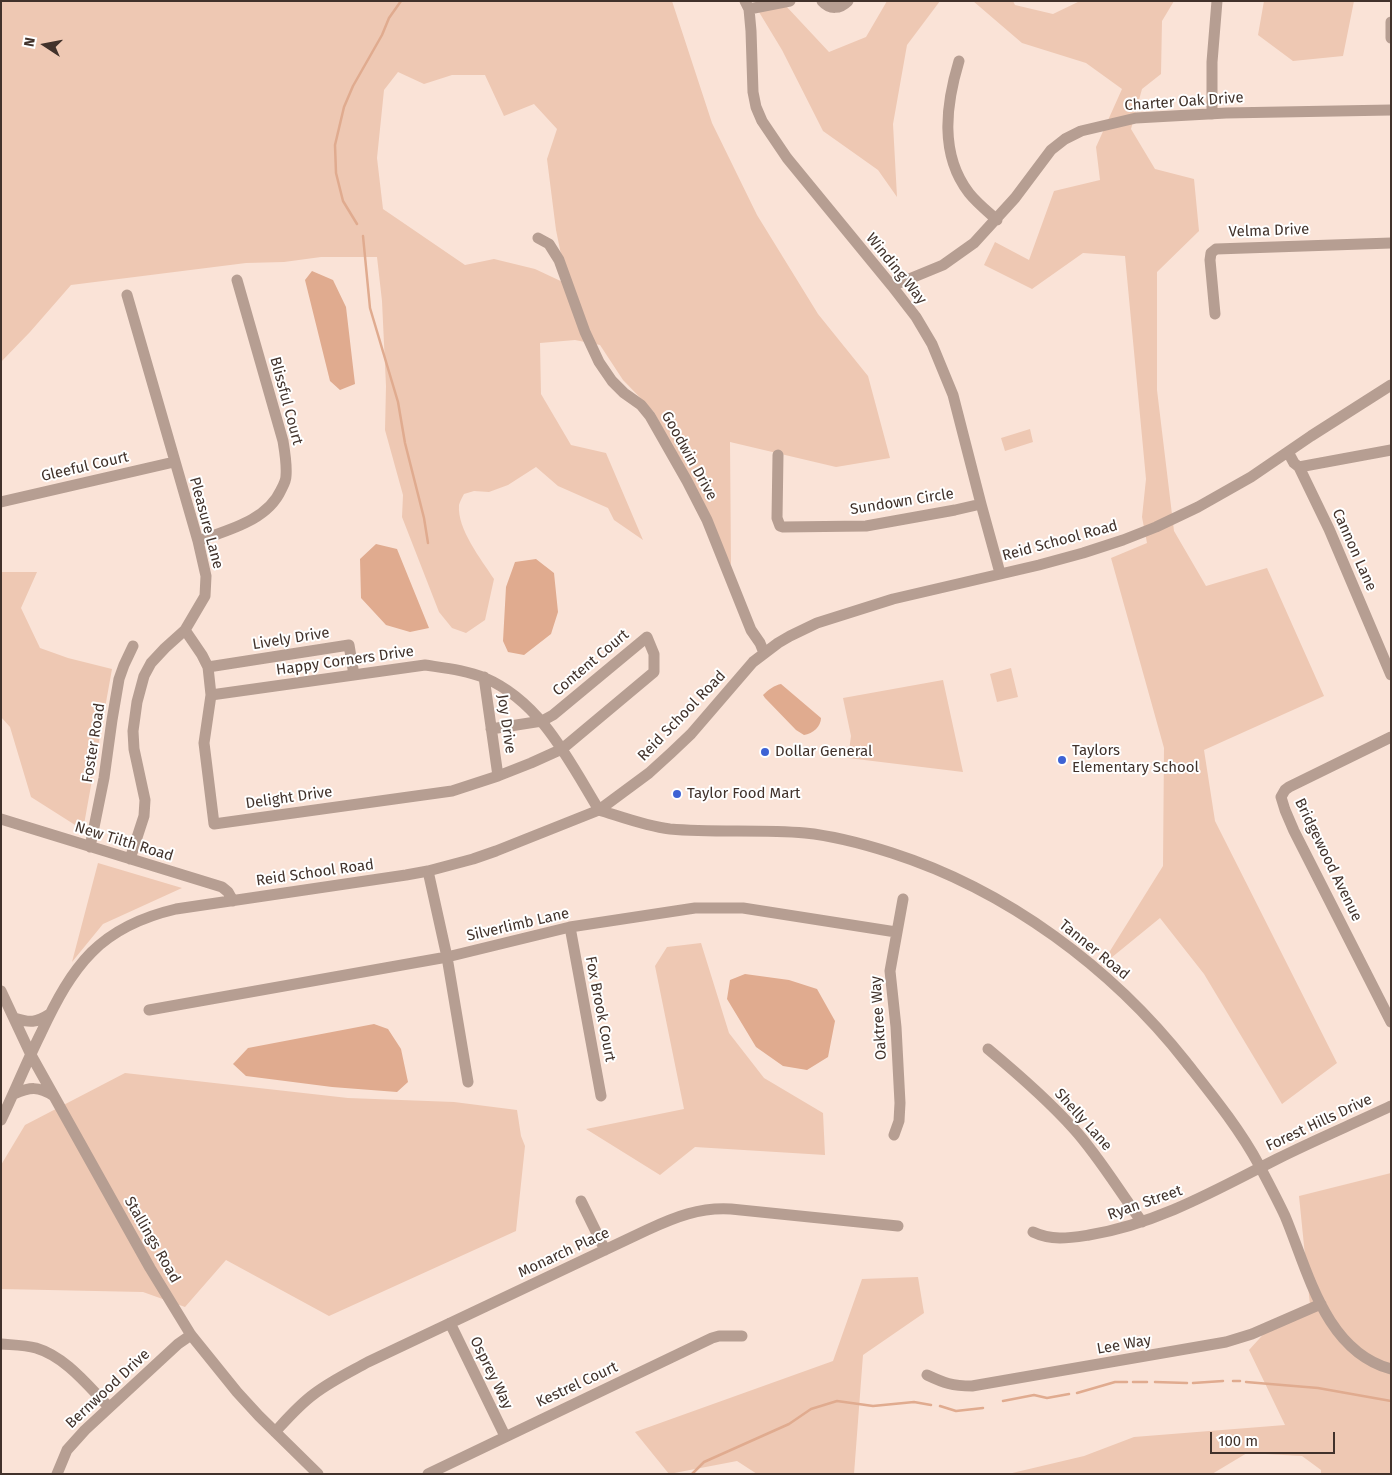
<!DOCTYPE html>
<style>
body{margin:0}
#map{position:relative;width:1392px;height:1475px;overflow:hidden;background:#fae3d7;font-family:"Fira Sans",sans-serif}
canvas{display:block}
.frame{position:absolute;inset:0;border:2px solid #41322b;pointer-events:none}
.north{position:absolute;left:20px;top:20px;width:50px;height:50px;-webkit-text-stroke:4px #fff;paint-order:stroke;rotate:281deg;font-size:14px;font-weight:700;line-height:20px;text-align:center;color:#41322b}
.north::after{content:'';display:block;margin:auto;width:18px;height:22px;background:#41322b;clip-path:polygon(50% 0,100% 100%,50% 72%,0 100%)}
.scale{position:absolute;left:1210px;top:1432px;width:125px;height:22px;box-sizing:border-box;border:2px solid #41322b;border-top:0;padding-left:6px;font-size:15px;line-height:18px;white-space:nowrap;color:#41322b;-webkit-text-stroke:4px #fff;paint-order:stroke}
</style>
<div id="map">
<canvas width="1392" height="1475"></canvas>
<div class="frame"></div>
<div class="north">N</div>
<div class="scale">100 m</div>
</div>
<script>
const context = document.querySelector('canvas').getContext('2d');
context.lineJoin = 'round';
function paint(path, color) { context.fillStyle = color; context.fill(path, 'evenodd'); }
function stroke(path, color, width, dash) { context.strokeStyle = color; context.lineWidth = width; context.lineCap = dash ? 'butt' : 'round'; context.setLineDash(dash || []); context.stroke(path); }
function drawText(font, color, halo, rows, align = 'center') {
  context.font = font + ' "Fira Sans",sans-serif'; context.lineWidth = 4; context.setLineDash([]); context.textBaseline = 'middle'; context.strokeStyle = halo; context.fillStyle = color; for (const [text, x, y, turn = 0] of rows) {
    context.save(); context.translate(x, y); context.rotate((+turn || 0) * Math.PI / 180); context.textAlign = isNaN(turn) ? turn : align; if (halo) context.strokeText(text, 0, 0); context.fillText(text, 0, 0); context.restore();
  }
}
paint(new Path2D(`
 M 1,1 L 672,1 L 712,123 L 757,215 L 818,314 L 868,376 L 890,458 L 836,467 L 730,442 L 731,565 L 654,412 L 623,380 L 600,345 L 575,340 L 540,343 L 541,394 L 571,445 L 606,453 L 643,540 L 614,520 L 608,508 L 558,486 L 536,467 L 508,485 L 489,492 L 474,491 L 464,494 C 462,498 460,501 459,505 C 457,529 481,559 494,579 L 485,620 L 466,633 L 452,628 L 439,612 L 402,517 L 403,495 L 385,430 L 386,386 L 382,301 L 377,257 L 321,257 L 284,262 L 246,263 L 71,285 L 30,332 L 1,362 ZM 398,72 L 424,84 L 452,75 L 485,75 L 504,116 L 534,104 L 557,129 L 547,159 L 556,230 L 567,284 L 535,269 L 494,259 L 465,265 L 383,209 L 377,158 L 384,90 Z
 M 887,1 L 940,1 L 907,45 L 893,124 L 897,197 L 878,170 L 823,131 L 782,50 L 759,12 L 786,6 L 829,52 L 866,37 Z
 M 973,1 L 1013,1 L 1015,5 L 1053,14 L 1080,1 L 1174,1 L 1162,21 L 1161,74 L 1142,89 L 1131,129 L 1155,169 L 1194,179 L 1199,231 L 1157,272 L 1157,390 L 1174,531 L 1206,586 L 1267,568 L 1324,696 L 1204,750 L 1215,821 L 1337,1063 L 1282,1104 L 1204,974 L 1160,918 L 1100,967 L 1163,866 L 1164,748 L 1111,558 L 1147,543 L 1142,517 L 1146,479 L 1125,256 L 1083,253 L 1032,289 L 984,265 L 995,242 L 1029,260 L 1054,191 L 1100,180 L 1096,147 L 1122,89 L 1086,63 L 1022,43 Z
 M 1264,1 L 1354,1 L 1343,56 L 1293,61 L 1258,35 Z
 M 1030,429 L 1033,442 L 1005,451 L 1001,438 Z
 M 1,572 L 37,572 L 21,608 L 40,648 L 68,658 L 112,669 L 83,830 L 31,797 L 10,727 L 1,717 Z
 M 1011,668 L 1018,697 L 997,702 L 990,674 Z
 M 943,680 L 963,772 L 848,758 L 851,736 L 843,698 Z
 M 98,863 L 182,888 L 103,924 L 72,962 Z
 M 701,943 L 729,1033 L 764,1078 L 823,1113 L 825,1155 L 695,1147 L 660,1175 L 586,1129 L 684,1109 L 655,966 L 667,947 Z
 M 125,1073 L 348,1098 L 454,1102 L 517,1110 L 521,1136 L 525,1146 L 516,1231 L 329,1316 L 226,1260 L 185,1307 L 143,1292 L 1,1289 L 1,1165 L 25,1125 Z
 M 1391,1173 L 1391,1474 L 1321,1474 L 1321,1470 L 1302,1456 L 1247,1453 L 1212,1474 L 1008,1474 L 1084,1456 L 1134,1437 L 1285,1425 L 1249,1350 L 1279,1317 L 1310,1305 L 1299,1196 Z
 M 918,1277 L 924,1313 L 863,1355 L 854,1474 L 757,1474 L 737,1461 L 669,1474 L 635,1432 L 833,1361 L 862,1279 Z`), '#eec8b3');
paint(new Path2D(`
 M 312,271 L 333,280 L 346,307 L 355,384 L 340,390 L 330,381 L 305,280 Z
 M 376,544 L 397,549 L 429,628 L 410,632 L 386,625 L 361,598 L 360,559 Z
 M 536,559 L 554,573 L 558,612 L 551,634 L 524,655 L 508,652 L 503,641 L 506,587 L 515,562 Z
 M 781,684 L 821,718 C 821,726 813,734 804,735 L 796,730 L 765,698 L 763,695 C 768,690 775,685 781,684 Z
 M 745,974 L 789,980 L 817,989 L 835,1021 L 828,1057 L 807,1070 L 783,1066 L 756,1047 L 727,999 L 730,980 Z
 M 374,1024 L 388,1029 L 401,1049 L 408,1082 L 397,1092 L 332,1087 L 246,1076 L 233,1064 L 248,1048 Z`), '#e0ab8f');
stroke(new Path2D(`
 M 357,224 L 343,201 L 336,173 L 335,145 L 344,107 L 353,86 L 382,35 L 389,18 L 401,1
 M 363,236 L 370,308 L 398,402 L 405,443 L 424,518 L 428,543
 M 1233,1381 L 1240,1381
 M 1133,1382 L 1147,1382
 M 1155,1382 L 1187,1383
 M 1246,1382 L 1318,1388 L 1391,1401
 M 1193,1383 L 1223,1381
 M 1077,1393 L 1115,1382 L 1127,1382
 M 1003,1401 L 1034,1395 L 1047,1398 L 1069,1394
 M 940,1406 L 956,1411 L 983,1408
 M 692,1474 L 704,1462 L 789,1424 L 811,1409 L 837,1401 L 873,1406 L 914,1402 L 931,1405`), '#e0ab8f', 2.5);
stroke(new Path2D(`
 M 745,1 L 749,9 L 751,31 L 753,92 L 756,107 L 762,121 L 787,158 L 892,286 L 916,317 L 932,344 L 953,395 L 981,504 L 1000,573
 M 822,1 C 830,10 840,9 848,1
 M 749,9 L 790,1
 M 1391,22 L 1391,38
 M 959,61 C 946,104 939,154 969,193 C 977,203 987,211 997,220
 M 1212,114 L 1212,62 L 1217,1
 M 538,238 L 549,244 L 559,260 L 585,332 L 599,362 L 612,381 L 624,393 L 641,405 L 650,416 L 687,481 L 707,520 L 751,630 L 760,643 L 764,653
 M 892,286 L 943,265 L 974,243 L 1015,198 L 1051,150 L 1065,139 L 1081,131 L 1136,118 L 1226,113 L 1391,110
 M 127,295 L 198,541 L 206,576 L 205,596 L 185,630 L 165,648 L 151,663 L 144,676 L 137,702 L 133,731 L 134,749 L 145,800 L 144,816 L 130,859
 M 1215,314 L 1210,260 L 1211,253 L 1216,249 L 1391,243
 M 1288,452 L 1294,463 L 1299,467 L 1391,450
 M 778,455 L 777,518 L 780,526 L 783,527 L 866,526 L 955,510 L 981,504
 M 1299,467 L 1329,529 L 1391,675
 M 1,502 L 174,462
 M 198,541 C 227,530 267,521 281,490 C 283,486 286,481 286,476 C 287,464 285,453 283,441 L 237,280
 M 185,630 L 202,655 L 208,667 L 211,695 L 204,743 L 214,824 L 452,791 L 498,776 L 531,763 L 562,749 L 654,672 L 654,654 L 647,637 L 553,715 L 542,721 L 491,729
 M 208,667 L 349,645 L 354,675
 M 484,677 L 498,776
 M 211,695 L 425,665 C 445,668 466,670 485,678 C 541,702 569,761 599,810 C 622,817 645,826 670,829 C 715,833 760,829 805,833 C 835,836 864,844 892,853 C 1007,890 1112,968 1186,1062 C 1212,1095 1239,1128 1259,1165 C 1268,1182 1277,1199 1285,1216 C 1308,1271 1325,1351 1391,1369
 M 1391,737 L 1289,787 L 1285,790 L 1281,797 L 1285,810 L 1294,831 L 1391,1022
 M 1,819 L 222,887 L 228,892 L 233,901
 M 90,847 L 104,778 L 112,720 L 119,679 L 124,665 L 133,646
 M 428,871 L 447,957 L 468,1082
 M 570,927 L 601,1096
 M 1,991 L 31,1055 L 150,1268 L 191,1335 L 237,1392 L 259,1416 L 318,1474
 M 149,1010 L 447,957 L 570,927 L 695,908 L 743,908 L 896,932
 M 14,1018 C 30,1023 36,1023 50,1014
 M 988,1049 C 1018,1074 1048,1100 1074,1129 C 1100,1158 1119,1191 1142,1222
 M 14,1094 C 30,1087 38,1086 54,1096
 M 1,1120 C 15,1091 27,1061 41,1033 C 73,965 99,927 176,909 L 406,875 L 428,871 L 473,859 L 496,851 L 599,810 L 649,773 L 671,753 L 691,734 L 753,662 L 778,643 L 790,636 L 817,623 L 893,599 L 1039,565 L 1083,553 L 1123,540 L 1156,527 L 1198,507 L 1251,477 L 1311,436 L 1391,385
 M 894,1135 L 899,1121 L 900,1103 L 896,1027 L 890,971 L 903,899
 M 581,1201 L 605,1250
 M 1033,1232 C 1052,1241 1069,1238 1089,1235 C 1157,1224 1216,1190 1277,1159 C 1315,1140 1353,1124 1391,1106
 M 450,1323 L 505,1436
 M 1,1344 C 13,1345 25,1345 36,1348 C 66,1357 88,1386 109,1407
 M 927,1375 C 944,1383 952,1386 972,1386 L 1226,1342 L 1252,1334 L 1321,1304
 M 275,1432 C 287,1419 299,1405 314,1394 C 331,1381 350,1372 368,1362 L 647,1230 C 675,1217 700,1207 731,1209 L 898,1226
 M 57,1474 L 67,1450 L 85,1430 L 178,1344 L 191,1335
 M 428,1474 L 712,1338 L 719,1336 L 742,1336`), '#b69e92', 11);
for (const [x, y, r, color] of [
 [765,752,5,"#3d62d4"],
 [1062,760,5,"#3d62d4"],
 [677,794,5,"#3d62d4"]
]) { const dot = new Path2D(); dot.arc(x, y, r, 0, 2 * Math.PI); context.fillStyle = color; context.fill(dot); stroke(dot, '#fff', 2); }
drawText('15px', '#41322b', '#fff', [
 ["Charter Oak Drive",1184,102,-4],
 ["Velma Drive",1269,231,-2],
 ["Winding Way",896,269,51],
 ["Blissful Court",286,401,75],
 ["Goodwin Drive",689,456,61],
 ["Gleeful Court",85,467,-13],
 ["Sundown Circle",902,502,-9],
 ["Pleasure Lane",206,523,75],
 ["Reid School Road",1060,541,-15],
 ["Cannon Lane",1354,550,66],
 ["Lively Drive",291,639,-9],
 ["Happy Corners Drive",345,661,-8],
 ["Content Court",591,663,-40],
 ["Reid School Road",682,716,-46],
 ["Joy Drive",506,724,82],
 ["Foster Road",94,743,-81],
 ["Delight Drive",289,798,-8],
 ["New Tilth Road",124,842,17],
 ["Bridgewood Avenue",1328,860,64],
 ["Reid School Road",315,873,-8],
 ["Silverlimb Lane",518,925,-13],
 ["Tanner Road",1094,950,39],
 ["Fox Brook Court",600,1009,79],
 ["Oaktree Way",879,1018,-94],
 ["Shelly Lane",1083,1120,48],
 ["Forest Hills Drive",1319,1123,-25],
 ["Ryan Street",1145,1203,-19],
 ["Stallings Road",152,1240,60],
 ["Monarch Place",564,1253,-25],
 ["Lee Way",1124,1345,-10],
 ["Osprey Way",491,1373,64],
 ["Kestrel Court",577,1385,-25],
 ["Bernwood Drive",108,1389,-43]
]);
drawText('15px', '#41322b', '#fff', [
 ["Taylors",1072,751],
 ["Elementary School",1072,768],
 ["Dollar General",775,752],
 ["Taylor Food Mart",687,794]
], 'left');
</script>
